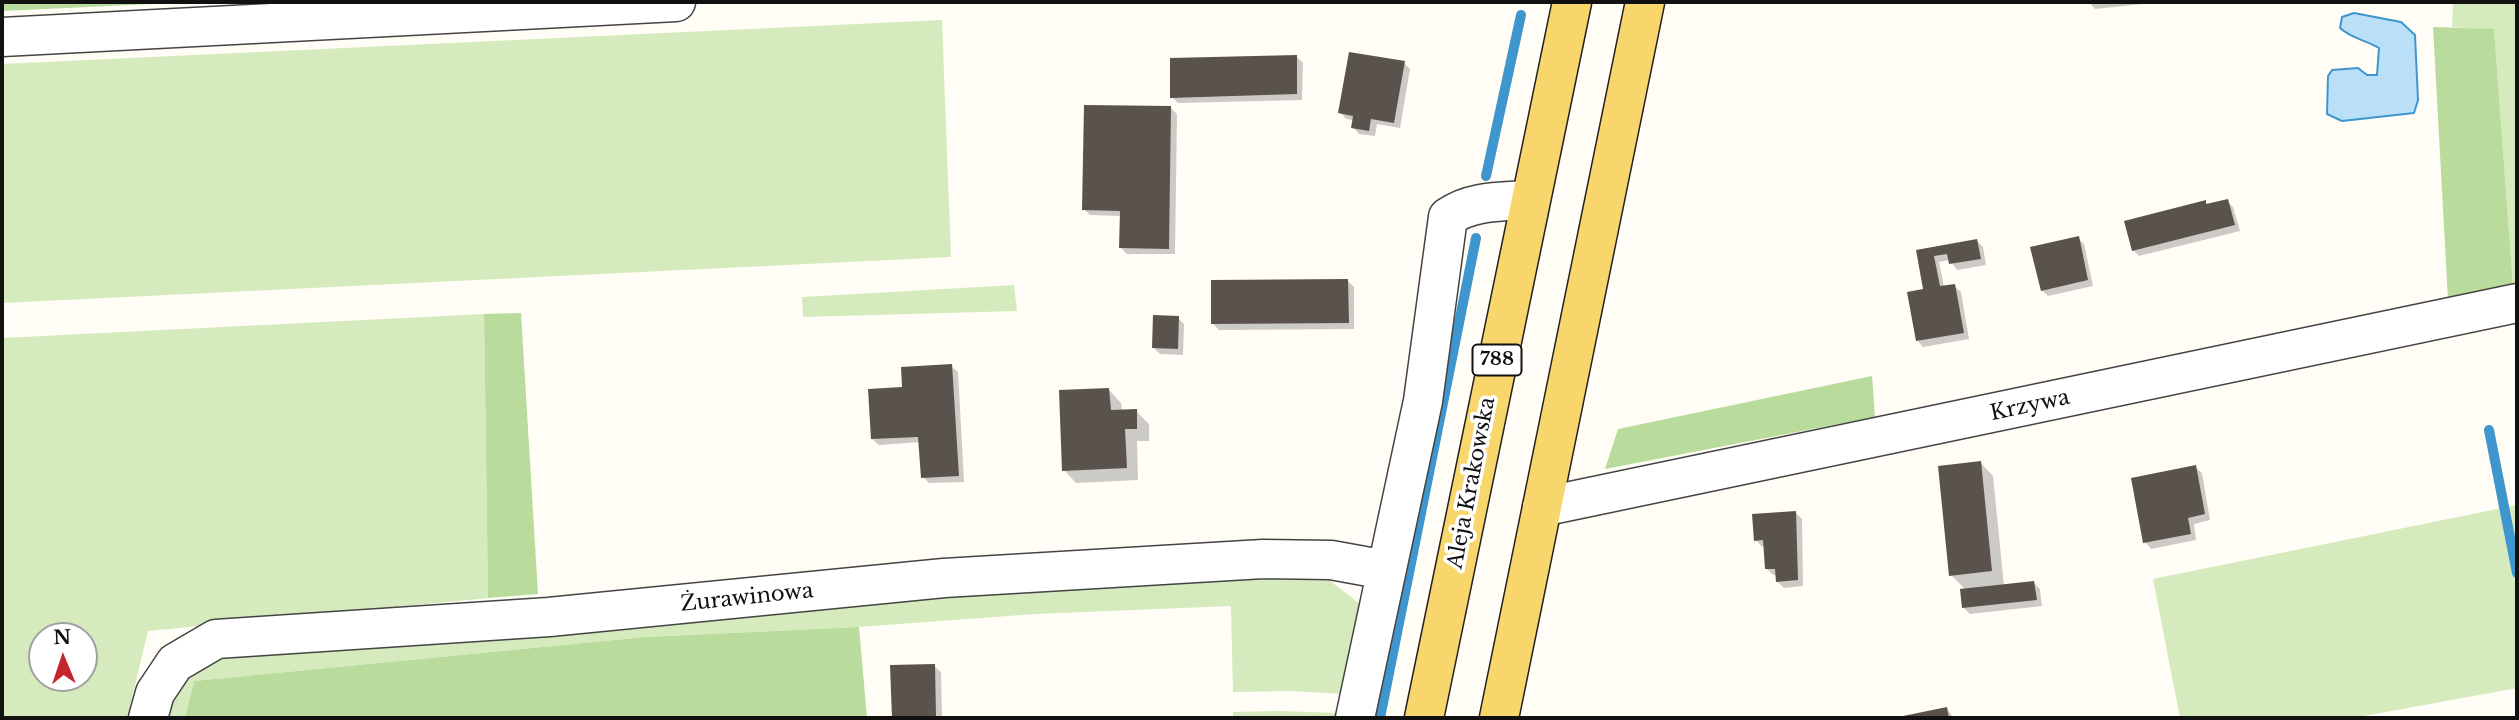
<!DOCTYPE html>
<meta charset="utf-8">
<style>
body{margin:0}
#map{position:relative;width:2519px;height:720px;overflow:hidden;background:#fffdf5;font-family:"Libre Baskerville",serif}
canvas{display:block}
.frame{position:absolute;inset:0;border:4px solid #111;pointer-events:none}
.north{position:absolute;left:28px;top:622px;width:70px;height:70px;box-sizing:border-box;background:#fff;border:2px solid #a0a0a0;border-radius:50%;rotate:358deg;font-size:19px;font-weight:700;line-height:28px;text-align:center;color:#111}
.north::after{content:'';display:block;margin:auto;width:24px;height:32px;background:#c4262e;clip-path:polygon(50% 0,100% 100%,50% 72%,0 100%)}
</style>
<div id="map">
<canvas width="2519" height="720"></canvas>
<div class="frame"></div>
<div class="north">N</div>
</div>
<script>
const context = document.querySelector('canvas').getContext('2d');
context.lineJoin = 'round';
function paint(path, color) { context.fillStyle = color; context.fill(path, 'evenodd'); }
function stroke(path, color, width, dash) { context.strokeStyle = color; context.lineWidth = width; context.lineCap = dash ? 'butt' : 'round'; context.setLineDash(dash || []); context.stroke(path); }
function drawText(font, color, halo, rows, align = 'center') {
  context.font = font + ' "Libre Baskerville",serif'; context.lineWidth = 7; context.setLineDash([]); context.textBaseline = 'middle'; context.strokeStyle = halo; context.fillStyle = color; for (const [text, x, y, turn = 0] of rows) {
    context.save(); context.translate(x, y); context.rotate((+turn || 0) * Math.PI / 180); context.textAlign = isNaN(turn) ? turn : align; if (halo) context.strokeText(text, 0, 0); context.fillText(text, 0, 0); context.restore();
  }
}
paint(new Path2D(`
 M 2453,2 L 2517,2 L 2517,284 L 2513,285 L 2494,30 L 2452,27 Z
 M 942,20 L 951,257 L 2,303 L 2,64 Z
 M 1014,285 L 1017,311 L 803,317 L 802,297 Z
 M 484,314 L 488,598 L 148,631 L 127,718 L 2,718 L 2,338 ZM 42,636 L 84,636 L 84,678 L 42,678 Z
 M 2517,505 L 2517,688 L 2353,718 L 2180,718 L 2153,579 Z
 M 1300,576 L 1329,580 L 1360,604 L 1342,694 L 1292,691 L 1233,692 L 1231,606 L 1035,614 L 859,627 L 645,637 L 194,681 L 185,718 L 162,718 L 189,669 L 221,656 L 872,596 Z
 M 1279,711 L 1337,713 L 1336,718 L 1233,718 L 1233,712 Z`), '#d5ebbd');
paint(new Path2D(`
 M 2,2 L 195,2 L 2,11 Z
 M 2433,27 L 2494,29 L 2513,285 L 2448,300 Z
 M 521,313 L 538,594 L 488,598 L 484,314 Z
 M 1872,376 L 1875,417 L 1605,469 L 1618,429 Z
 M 859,627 L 867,718 L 185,718 L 194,681 L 645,637 Z`), '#b9dc9c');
const water = new Path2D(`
 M 2354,13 L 2401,22 L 2415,35 L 2418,100 L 2414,113 L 2342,121 L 2327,114 L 2328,76 L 2332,70 L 2358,68 L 2367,75 L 2377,75 L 2379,48 C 2366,40 2352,39 2340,28 L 2342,17 Z`);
paint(water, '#b9e0f7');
stroke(water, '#3f96cf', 2);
paint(new Path2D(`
 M 2089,2 L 2143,2 L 2143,4 L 2095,9 Z
 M 1296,56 L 1303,63 L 1302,100 L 1178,103 L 1172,97 Z
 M 1404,63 L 1410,69 L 1400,128 L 1377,124 L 1375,136 L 1359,134 L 1353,127 L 1354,120 L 1346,119 L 1340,112 Z
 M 1171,108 L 1177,114 L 1175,254 L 1127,254 L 1121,248 L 1121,216 L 1090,215 L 1084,209 Z
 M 2227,201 L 2233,207 L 2240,231 L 2139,256 L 2133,250 L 2205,202 L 2209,205 Z
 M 2078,238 L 2084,244 L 2093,286 L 2048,296 L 2042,290 Z
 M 1977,241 L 1983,247 L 1986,265 L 1957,270 L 1950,260 L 1939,262 L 1944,287 L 1954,286 L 1961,292 L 1969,339 L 1923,347 L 1917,340 L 1925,291 L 1918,251 Z
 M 1348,281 L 1354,287 L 1354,329 L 1219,330 L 1213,324 Z
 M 1178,318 L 1184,324 L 1183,355 L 1160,354 L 1154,348 Z
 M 951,366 L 958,372 L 964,482 L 929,483 L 923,477 L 921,442 L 879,445 L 872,439 L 904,389 Z
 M 1109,390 L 1121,403 L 1122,412 L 1136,411 L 1149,424 L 1149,441 L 1137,441 L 1138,480 L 1076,483 L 1064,470 Z
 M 1981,463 L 1993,476 L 2004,586 L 2034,583 L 2040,589 L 2042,606 L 1970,614 L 1963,607 L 1966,590 L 1951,575 Z
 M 2195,467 L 2202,473 L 2210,520 L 2194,524 L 2196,540 L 2151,549 L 2145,542 Z
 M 1796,513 L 1802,519 L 1803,586 L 1784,588 L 1778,582 L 1777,575 L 1773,575 L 1767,569 L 1766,546 L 1762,547 L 1756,540 Z
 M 934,666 L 941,672 L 942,718 L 894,718 L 892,667 Z
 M 1947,709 L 1954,718 L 1900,718 Z`), '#0003');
stroke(new Path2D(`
 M 1486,176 L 1521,15
 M 2489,430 L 2517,573
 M 1380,718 L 1476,238`), '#3f96cf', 10);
paint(new Path2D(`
 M 1349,52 L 1405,61 L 1394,123 L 1371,119 L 1369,131 L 1351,128 L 1353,116 L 1338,113 Z
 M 1297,55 L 1297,94 L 1170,98 L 1170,58 Z
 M 1084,105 L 1171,106 L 1169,249 L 1119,248 L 1120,211 L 1082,210 Z
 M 2228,199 L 2235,225 L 2132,251 L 2124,221 L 2206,200 L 2206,204 Z
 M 2079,236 L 2088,280 L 2041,291 L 2030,247 Z
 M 1977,239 L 1981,259 L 1949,264 L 1947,254 L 1934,256 L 1940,286 L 1955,284 L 1964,333 L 1916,341 L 1907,292 L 1923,289 L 1916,250 Z
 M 1348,279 L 1349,323 L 1211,324 L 1211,280 Z
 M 1153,315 L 1179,316 L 1178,349 L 1152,348 Z
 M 952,364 L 959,476 L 921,478 L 918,437 L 871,439 L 868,389 L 902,387 L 901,367 Z
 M 1109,388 L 1111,410 L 1137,409 L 1137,429 L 1125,429 L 1127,468 L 1062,471 L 1059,390 Z
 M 1981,461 L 1992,571 L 1949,576 L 1938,466 Z
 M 2196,465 L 2205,514 L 2188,518 L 2191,534 L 2143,543 L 2131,478 Z
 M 1796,511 L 1798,580 L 1776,582 L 1775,569 L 1765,569 L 1763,540 L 1754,541 L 1752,514 Z
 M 2034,581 L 2037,600 L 1962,608 L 1960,589 Z
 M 935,664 L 936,718 L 892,718 L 890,665 Z
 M 1947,707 L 1949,718 L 1898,718 L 1898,717 Z`), '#5a524d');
const minor = new Path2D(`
 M 2,37 L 676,2
 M 1542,507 L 2517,303
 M 148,718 L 155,693 L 175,663 L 216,639 L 549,617 L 944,578 L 1263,559 L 1331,560 L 1386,570
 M 1355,718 L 1423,401 L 1448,217 C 1472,200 1501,202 1529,200`);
const major = new Path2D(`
 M 1424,718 L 1572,2
 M 1499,718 L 1645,2`);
stroke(minor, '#444', 41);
stroke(major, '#222', 41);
stroke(minor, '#fff', 38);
stroke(major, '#f9d66b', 38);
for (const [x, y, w] of [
 [1497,360,49]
]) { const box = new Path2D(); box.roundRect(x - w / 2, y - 15.5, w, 31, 5); context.fillStyle = '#fff'; context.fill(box); stroke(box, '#111', 2); }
drawText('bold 19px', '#111', null, [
 ["788",1497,360]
]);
drawText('21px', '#111', '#fff', [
 ["Krzywa",2030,406,-12],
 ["Aleja Krakowska",1472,483,-79],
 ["Żurawinowa",747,598,-6]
]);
</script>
